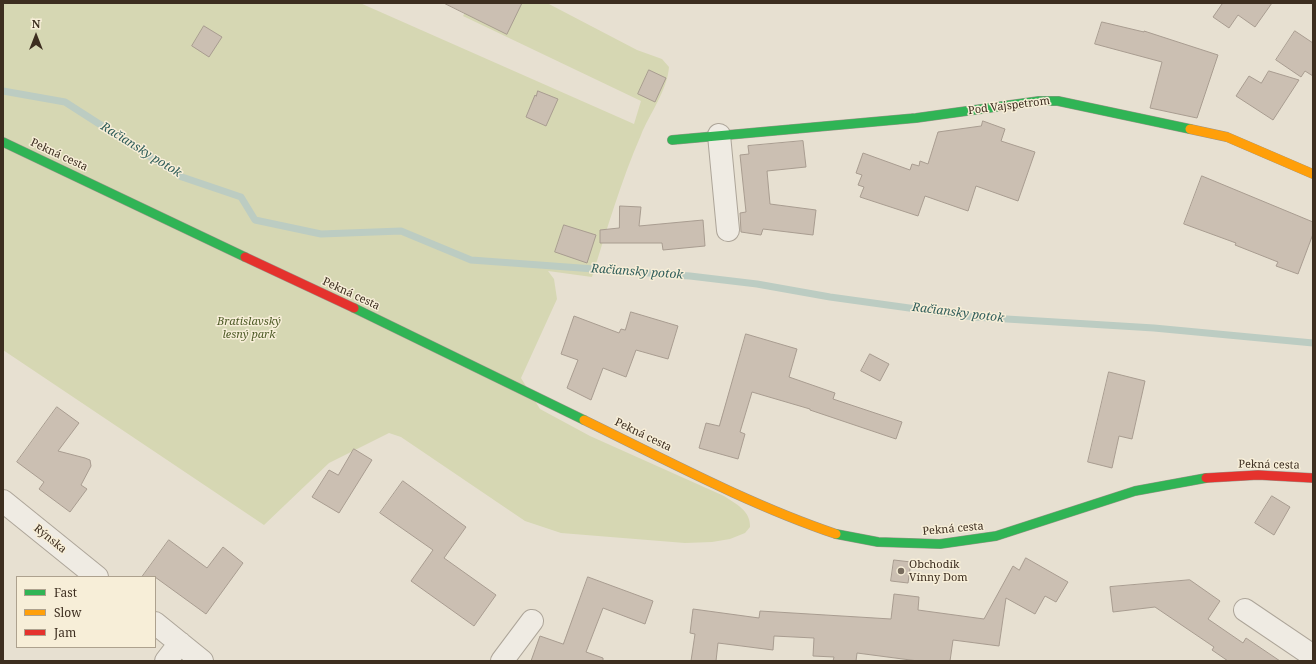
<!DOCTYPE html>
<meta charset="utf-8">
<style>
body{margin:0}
#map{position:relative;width:1316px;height:664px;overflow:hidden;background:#e7e0d1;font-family:"Noto Serif",serif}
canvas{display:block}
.frame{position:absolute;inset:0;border:4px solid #3d2e20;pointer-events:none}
.legend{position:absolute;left:16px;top:576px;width:140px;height:72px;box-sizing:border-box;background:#f7eed8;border:1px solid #ada18e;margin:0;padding:5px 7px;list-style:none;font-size:12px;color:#3d2e20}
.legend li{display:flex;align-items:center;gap:8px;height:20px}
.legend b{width:20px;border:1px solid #ada18e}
.north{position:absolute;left:16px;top:16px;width:40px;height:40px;-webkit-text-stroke:3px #f7eed8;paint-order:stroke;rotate:0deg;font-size:11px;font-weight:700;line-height:16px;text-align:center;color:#3d2e20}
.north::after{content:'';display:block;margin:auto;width:14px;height:18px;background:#3d2e20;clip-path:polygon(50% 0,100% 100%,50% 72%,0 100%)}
</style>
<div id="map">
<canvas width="1316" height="664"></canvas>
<div class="frame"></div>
<ul class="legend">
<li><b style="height:5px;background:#30b455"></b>Fast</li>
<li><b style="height:5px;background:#ff9f0a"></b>Slow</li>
<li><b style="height:5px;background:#e5322d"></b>Jam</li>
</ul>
<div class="north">N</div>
</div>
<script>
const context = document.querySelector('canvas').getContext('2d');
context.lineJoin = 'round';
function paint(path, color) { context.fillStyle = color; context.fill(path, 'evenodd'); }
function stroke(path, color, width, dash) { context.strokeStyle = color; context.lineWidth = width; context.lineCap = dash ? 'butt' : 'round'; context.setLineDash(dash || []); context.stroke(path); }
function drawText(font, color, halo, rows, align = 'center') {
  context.font = font + ' "Noto Serif",serif'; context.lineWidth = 3; context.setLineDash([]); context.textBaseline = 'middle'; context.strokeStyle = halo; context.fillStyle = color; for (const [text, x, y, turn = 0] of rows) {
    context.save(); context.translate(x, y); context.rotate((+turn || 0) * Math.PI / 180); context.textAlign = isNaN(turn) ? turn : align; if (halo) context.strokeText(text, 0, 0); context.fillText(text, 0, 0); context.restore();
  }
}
paint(new Path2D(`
 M 3,3 L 360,3 L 634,124 L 641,101 L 463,16 L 470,3 L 547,3 L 637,50 L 662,59 L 669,67 C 667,91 650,113 641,135 C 621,181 607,229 592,277 L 548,271 L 554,279 L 557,299 L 521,378 L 540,409 L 590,436 L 724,496 C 736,504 751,511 750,527 L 745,533 L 730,539 L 712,542 L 685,543 L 561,533 L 525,521 L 401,437 L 389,433 L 329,463 L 264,525 L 3,350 Z`), '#d6d7b3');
stroke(new Path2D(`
 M 3,91 L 65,102 L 182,177 L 241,197 L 255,220 L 321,234 L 401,231 L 471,260 L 690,276 L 757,284 L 830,297 L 974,317 L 1154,328 L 1313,343`), '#bcccc2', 7);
const building = new Path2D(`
 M 444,3 L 522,3 L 507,34 Z
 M 1220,3 L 1272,3 L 1255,27 L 1238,15 L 1229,28 L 1213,17 L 1222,4 Z
 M 1102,22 L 1144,32 L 1144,31 L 1218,55 L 1197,118 L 1150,108 L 1162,62 L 1095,44 Z
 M 204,26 L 222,37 L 209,57 L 192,46 Z
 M 1295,31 L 1313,43 L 1313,76 L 1305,71 L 1301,77 L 1276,60 Z
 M 649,70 L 666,78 L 655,102 L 638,94 Z
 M 1269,71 L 1299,80 L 1273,120 L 1236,96 L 1249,76 L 1261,83 Z
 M 538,91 L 558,99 L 546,126 L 526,117 L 535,95 L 536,96 Z
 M 983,121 L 1005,129 L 1001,141 L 1035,152 L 1018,201 L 976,186 L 968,211 L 925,196 L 918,216 L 860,197 L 864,187 L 858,185 L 862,175 L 856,173 L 863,153 L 910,170 L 912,164 L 919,166 L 920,161 L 928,164 L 938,132 L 981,126 Z
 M 803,141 L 806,167 L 767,171 L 770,204 L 816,210 L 813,235 L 763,229 L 761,235 L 741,232 L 740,213 L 746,212 L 740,155 L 749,154 L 748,146 Z
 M 1202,176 L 1313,222 L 1313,234 L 1298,274 L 1276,266 L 1278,262 L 1235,245 L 1236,243 L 1184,224 Z
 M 620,206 L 641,207 L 639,226 L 703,220 L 705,246 L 663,250 L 662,243 L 600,243 L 600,230 L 619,228 Z
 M 564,225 L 596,235 L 587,263 L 555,252 Z
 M 631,312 L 678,326 L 668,359 L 636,350 L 626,377 L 603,368 L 591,400 L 567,388 L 578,360 L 561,354 L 574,316 L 619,333 L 621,329 L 625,330 Z
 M 746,334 L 797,349 L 789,377 L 835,393 L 833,399 L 902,422 L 896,439 L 810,410 L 810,409 L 752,392 L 740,432 L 745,434 L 738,459 L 699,448 L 706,423 L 719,426 Z
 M 870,354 L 889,364 L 880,381 L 861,371 Z
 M 1109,372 L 1145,381 L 1132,439 L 1119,436 L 1112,468 L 1088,462 Z
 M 57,407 L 79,423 L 58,451 L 85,458 L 90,460 L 91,466 L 81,485 L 87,489 L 70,512 L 39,489 L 44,482 L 17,462 Z
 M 354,449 L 372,460 L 339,513 L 312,497 L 329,470 L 338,475 Z
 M 403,481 L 466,527 L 444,558 L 496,595 L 474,626 L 411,581 L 433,550 L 380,513 Z
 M 1272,496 L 1290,507 L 1274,535 L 1255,523 Z
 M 169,540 L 207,568 L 223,547 L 243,563 L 206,614 L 155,577 L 142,577 Z
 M 1026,558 L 1068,582 L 1056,602 L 1045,596 L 1035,614 L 1006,598 L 999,646 L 953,640 L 950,661 L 918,661 L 857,653 L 856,661 L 833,661 L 834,657 L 813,656 L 814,638 L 774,636 L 773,650 L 718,643 L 716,661 L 691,661 L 695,634 L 690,633 L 693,609 L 759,618 L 760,611 L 891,619 L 894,594 L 919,597 L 918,610 L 984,619 L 1013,566 L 1019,570 Z
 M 894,560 L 911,562 L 908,583 L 891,581 Z
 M 588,577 L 653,601 L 645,624 L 603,608 L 586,652 L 603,658 L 603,661 L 531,661 L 540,636 L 563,644 Z
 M 1190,580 L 1220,601 L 1208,619 L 1243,643 L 1246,638 L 1280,661 L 1228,661 L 1212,650 L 1214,647 L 1155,607 L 1113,612 L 1110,587 Z`);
paint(building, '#cbbfb2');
stroke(building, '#a89c90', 1);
const street = new Path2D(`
 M 719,135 L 728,230
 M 3,501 L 97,577
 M 1245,610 L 1313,656
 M 155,623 L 202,661
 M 166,661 L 180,643
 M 502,661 L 532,621`);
const fast = new Path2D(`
 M 672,140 L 916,118 L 1039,101 L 1058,101 L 1190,129
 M 3,142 L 245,257
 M 354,308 L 584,420
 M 836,534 L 878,542 L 940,544 L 996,536 L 1135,491 L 1206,478`);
const slow = new Path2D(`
 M 1190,129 L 1227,137 L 1313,174
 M 584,420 C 666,460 750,505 836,534`);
const jam = new Path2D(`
 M 245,257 L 354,308
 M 1206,478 L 1258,475 L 1313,478`);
stroke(street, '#ada599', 24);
stroke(fast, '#9c958a', 10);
stroke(slow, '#9c958a', 10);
stroke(jam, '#9c958a', 10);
stroke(street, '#efebe3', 22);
stroke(fast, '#30b455', 9);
stroke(slow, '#ff9f0a', 9);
stroke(jam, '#e5322d', 9);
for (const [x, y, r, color] of [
 [901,571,4,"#786c5e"]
]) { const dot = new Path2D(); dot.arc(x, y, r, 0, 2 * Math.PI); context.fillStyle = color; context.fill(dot); stroke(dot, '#f7eed8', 1.5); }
drawText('11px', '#3d2e20', '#f7eed8', [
 ["Pod Vajspetrom",1009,106,-7],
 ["Pekná cesta",59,155,25],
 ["Pekná cesta",351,294,25],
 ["Pekná cesta",643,435,26],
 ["Pekná cesta",1269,465,1],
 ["Pekná cesta",953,529,-5],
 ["Rýnska",50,539,39]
]);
drawText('italic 11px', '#4d5a26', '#f7eed8', [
 ["Bratislavský",249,322],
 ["lesný park",249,335]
]);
drawText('11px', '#3d2e20', '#f7eed8', [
 ["Obchodík",909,565],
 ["Vínny Dom",909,578]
], 'left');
drawText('italic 12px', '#2f5d5a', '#f7eed8', [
 ["Račiansky potok",141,150,32],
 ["Račiansky potok",637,272,4],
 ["Račiansky potok",958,313,7]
]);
</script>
